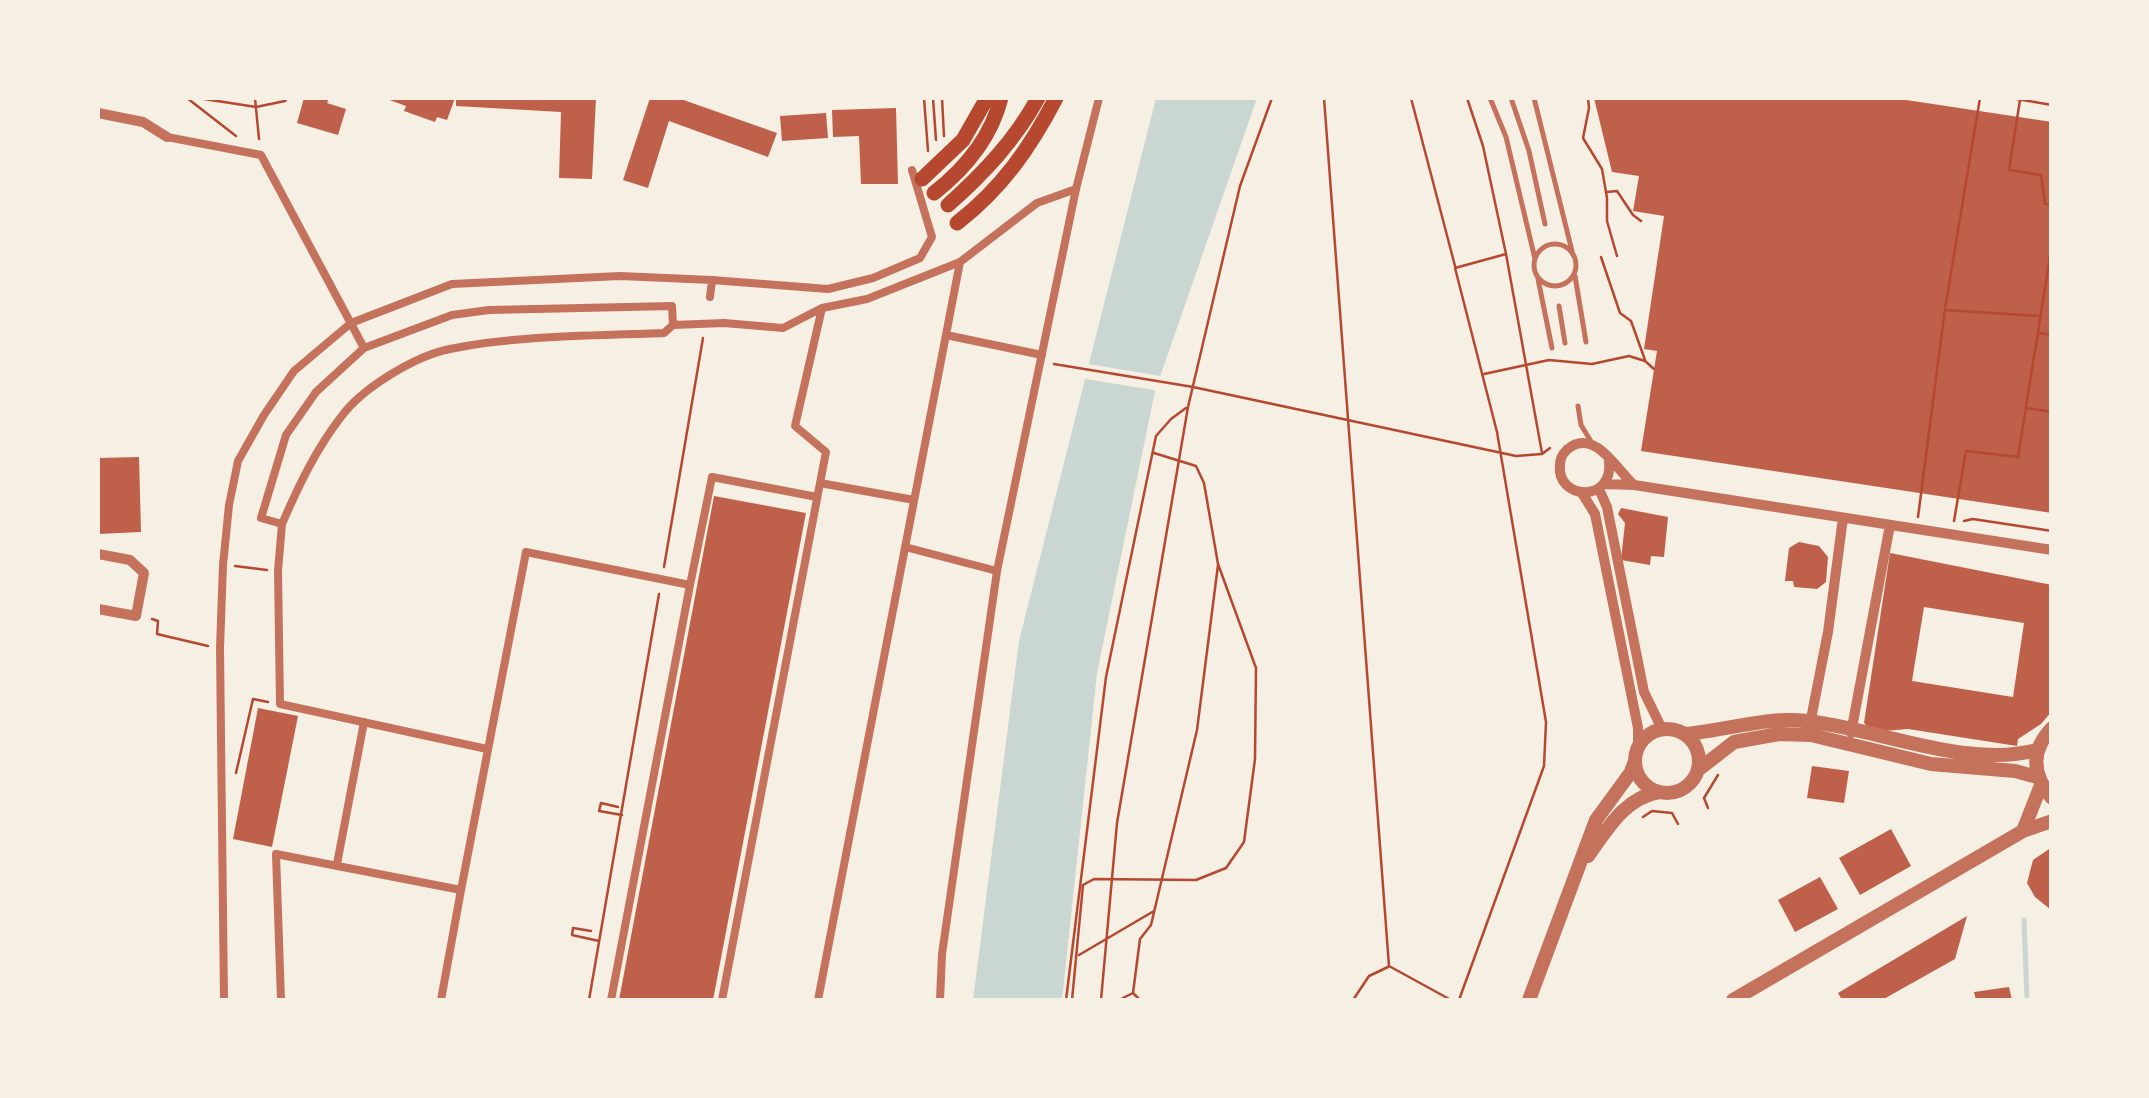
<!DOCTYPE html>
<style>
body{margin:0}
#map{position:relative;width:2149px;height:1098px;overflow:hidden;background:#f6efe4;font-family:Ubuntu,sans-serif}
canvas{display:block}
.frame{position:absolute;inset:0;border:100px solid #f6efe4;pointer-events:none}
</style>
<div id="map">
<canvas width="2149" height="1098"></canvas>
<div class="frame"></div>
</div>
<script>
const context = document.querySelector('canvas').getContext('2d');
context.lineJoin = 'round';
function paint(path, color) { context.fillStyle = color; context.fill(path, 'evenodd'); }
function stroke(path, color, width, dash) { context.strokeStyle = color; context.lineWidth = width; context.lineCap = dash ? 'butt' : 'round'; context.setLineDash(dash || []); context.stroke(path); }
paint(new Path2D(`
 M 1156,98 L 1257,98 L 1155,391 L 1097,673 L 1062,1000 L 973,1000 L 1019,641 Z`), '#c9d6d2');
paint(new Path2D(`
 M 1083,363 L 1166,377 L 1160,391 L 1079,378 Z`), '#f6efe4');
stroke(new Path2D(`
 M 2024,920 L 2027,1000`), '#c9d6d2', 5);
paint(new Path2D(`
 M 304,98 L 329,98 L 327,103 L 346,109 L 338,135 L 297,123 Z
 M 384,98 L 455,98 L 447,120 L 437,117 L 435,122 L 404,111 L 406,106 Z
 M 456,98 L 596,98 L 592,179 L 559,178 L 561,112 L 456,106 Z
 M 650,98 L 678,98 L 777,133 L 768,157 L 669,121 L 648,188 L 623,180 Z
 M 1594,98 L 1893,98 L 2052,122 L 2052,513 L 1641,451 L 1657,351 L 1644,349 L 1664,216 L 1633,211 L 1639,176 L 1612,172 Z
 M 896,108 L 898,184 L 861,184 L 859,136 L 833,137 L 832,110 Z
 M 826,113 L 828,138 L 782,141 L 780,116 Z
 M 139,457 L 141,532 L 98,534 L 98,458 Z
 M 714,496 L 806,513 L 713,1000 L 619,1000 Z
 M 1621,508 L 1668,517 L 1664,557 L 1651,556 L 1650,565 L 1621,560 L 1625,523 L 1618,514 Z
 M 1799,542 L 1819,546 L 1828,557 L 1826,582 L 1817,589 L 1794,587 L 1793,581 L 1785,581 L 1789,548 Z
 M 1890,553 L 2052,585 L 2052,711 L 2041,724 L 2018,739 L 2017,746 L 1908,729 L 1883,731 L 1870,729 L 1864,723 ZM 1924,607 L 2024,623 L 2013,697 L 1912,681 Z
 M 258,708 L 298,716 L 272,847 L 233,839 Z
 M 1812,766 L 1849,771 L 1844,803 L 1807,798 Z
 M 1891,829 L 1911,866 L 1860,895 L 1839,858 Z
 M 2052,847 L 2052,907 L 2050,909 L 2035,897 L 2027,883 L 2033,860 Z
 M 1820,877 L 1838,909 L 1795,932 L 1778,900 Z
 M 1967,916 L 1955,959 L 1882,1000 L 1842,1000 L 1838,993 Z
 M 2009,987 L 2012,1000 L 1976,1000 L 1974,992 Z`), '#bf614a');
stroke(new Path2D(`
 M 187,98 L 236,136
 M 198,98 L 256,107 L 285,101 L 287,98
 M 255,98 L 259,139
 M 924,98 L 928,151
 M 933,98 L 936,140
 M 942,98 L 944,136
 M 1324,98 L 1389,966 L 1451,1000
 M 1411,98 L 1455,266
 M 1588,98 L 1589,108 L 1583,138 L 1602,169 L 1607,198 L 1607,221 L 1617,256
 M 2011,98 L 2052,105
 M 2020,100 L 2009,170 L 2041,175 L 2045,204 L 2052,205
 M 1607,192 L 1617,191 L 1633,215 L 1641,221
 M 1506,254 L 1542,453
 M 1601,257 L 1620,313 L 1631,321 L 1645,360
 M 1946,310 L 2038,316
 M 2039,333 L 2052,335
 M 1054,364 L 1193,387 L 1516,456 L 1542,454 L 1550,448
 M 1484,374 L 1549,360 L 1592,364 L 1629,356 L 1645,361 L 1654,369
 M 2027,408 L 2052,412
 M 1918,517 L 1945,309 L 1980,98
 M 1954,521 L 1966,451 L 2018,457 L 2052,244
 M 1964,521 L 1973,519 L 2052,531
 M 235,566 L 267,570
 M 664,567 L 703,338
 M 152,619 L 158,621 L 157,634 L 208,646
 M 236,773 L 253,699 L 268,702
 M 618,807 L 601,803 L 599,811 L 622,815
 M 1708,808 L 1704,798 L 1718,775
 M 1643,817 L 1652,811 L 1672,813 L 1678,824
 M 591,931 L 573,928 L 572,935 L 599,941
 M 1079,955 L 1154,911
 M 1133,993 L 1140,939 L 1151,925 L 1197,730 L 1218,565
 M 589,1000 L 659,594
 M 1066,1000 L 1106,677 L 1156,436 L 1171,419 L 1186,408
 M 1072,1000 L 1083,885 L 1094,879 L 1196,880 L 1226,868 L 1244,842 L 1255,759 L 1256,668 L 1218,564 L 1204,483 L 1196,466 L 1154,453
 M 1101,1000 L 1117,823 L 1188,407 L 1240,186 L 1272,98
 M 1119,1000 L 1133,993 L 1140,1000
 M 1353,1000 L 1369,976 L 1388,967
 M 1459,1000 L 1544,766 L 1546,722 L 1497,432 L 1455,268 L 1506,254 L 1483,146 L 1467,98`), '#b5482f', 2.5);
stroke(new Path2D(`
 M 1490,98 L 1506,137 L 1535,259
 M 1511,98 L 1529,151 L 1545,224
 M 1534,98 L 1573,255
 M1534 265a21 21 0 1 1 42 0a21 21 0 1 1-42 0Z
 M 1575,276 L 1586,342
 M 1538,279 L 1552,348
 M 1559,306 L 1565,343
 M 1578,406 L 1581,425 L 1592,443`), '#c5725c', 5);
stroke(new Path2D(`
 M 167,137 L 261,155 L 364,348
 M 960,262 L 1037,203 L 1076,189
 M 710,297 L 712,280 L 828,289 L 873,278 L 920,258 L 932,237 L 912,170
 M 946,335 L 1042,355
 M 820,483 L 826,452 L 795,426 L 822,308
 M 282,524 C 298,487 316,449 341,417 C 362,388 415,356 450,349 C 519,335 594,336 664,333 L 673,325
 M 905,547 L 997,571
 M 487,749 L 280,704 L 278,571 L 282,524 L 261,518 L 286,435 L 316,392 L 364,348 L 452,315 L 489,310 L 672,306 L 673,325 L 724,323 L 783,328 L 822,308 L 867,299 L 960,262 L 818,1000
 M 337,864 L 364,722
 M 461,890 L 526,552 L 690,585 L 712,477 L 817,497
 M 224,1000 L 220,648 L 223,565 L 229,505 L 238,461 L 264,415 L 294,371 L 351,323 L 452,284 L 620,276 L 712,280
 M 281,1000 L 276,854 L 461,890 L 441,1000
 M 611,1000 L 690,585
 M 722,1000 L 820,483 L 914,500
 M 940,1000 L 942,954 L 997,571 L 1076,189 L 1099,98`), '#c5725c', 8);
stroke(new Path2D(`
 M 98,113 L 143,122 L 167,137
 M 1609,461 C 1614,504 1556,500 1560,465 C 1560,457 1565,450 1572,446 C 1597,432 1617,470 1634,485
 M 1604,484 L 1634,485 L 2052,550
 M 1599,489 L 1607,507 L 1644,692 L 1662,729
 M 1582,493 L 1595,514 L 1638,728 L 1638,748
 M 98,554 L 130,560 L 144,573 L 136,616 L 98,609
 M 1810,724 L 1828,632 L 1843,518
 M 1851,733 L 1890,525`), '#c5725c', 10);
stroke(new Path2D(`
 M 2052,728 C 2030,751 2032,775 2052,798
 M1635 761a32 32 0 1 1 64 0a32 32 0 1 1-64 0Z
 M 1684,734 C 1726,731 1765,716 1807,721 C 1879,729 1965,769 2037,750
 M 1698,770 L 1734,742 L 1779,734 L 1811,735 L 1931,764 L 2015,771 L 2037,777
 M 2023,831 L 2041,785
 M 1588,856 C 1607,830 1624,798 1659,792
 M 1529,1000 L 1596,820 L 1631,772 L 1635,761
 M 1733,1000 L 2023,831 L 2052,821`), '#c5725c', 14);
stroke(new Path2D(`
 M 922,179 L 963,140 L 987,98
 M 934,193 C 966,168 991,138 1001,98
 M 948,205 C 984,173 1015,140 1038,98
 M 957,223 C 1002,188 1030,148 1056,98`), '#b5482f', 15);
</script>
